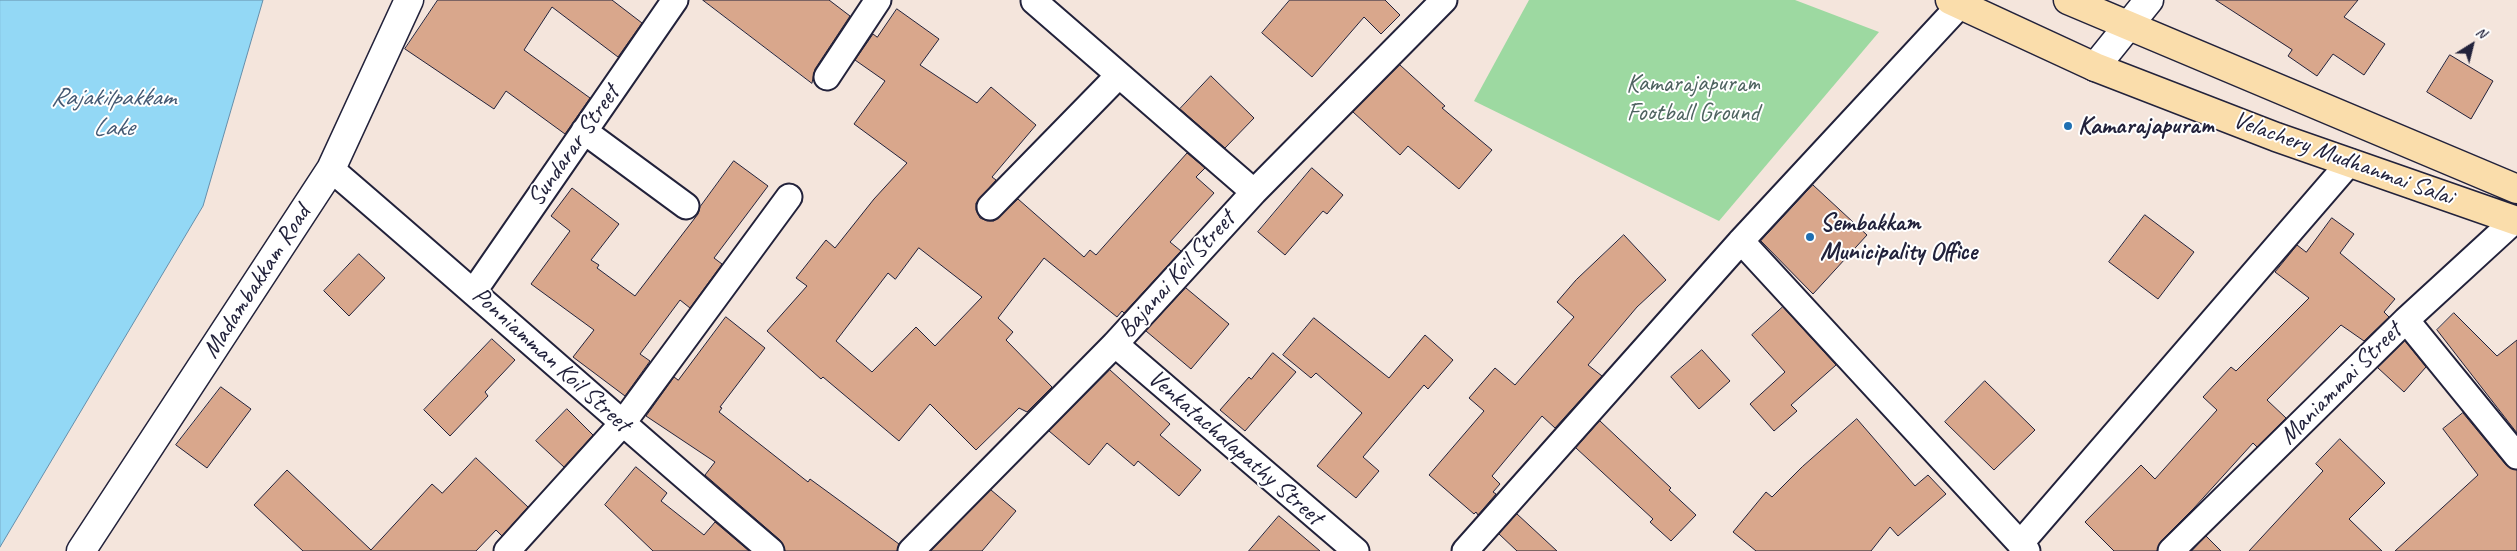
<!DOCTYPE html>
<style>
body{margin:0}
#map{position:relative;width:2517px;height:551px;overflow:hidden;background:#f4e5dc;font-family:Caveat,sans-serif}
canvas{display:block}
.north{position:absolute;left:2447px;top:20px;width:50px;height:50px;-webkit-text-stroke:4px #fff;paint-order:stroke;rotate:36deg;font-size:14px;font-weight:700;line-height:20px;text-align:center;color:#22223b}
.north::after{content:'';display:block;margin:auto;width:18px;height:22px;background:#22223b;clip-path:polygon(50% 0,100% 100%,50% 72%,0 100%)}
</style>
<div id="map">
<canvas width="2517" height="551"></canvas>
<div class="north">N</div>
</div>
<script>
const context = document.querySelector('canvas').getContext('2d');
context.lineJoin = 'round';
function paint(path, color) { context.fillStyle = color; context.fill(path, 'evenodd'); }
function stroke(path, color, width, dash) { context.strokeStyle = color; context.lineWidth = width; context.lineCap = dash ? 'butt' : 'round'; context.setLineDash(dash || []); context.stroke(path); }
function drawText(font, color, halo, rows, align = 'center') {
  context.font = font + ' Caveat,sans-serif'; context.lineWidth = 4; context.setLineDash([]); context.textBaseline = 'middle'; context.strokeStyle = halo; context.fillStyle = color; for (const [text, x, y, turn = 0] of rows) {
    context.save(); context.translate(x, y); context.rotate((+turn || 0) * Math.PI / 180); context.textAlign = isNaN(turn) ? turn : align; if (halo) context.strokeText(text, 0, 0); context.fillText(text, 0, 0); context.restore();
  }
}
paint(new Path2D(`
 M 1529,0 L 1795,0 L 1879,32 L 1719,221 L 1474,101 Z`), '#9dd9a1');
const water = new Path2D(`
 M 0,0 L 263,0 L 203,206 L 0,547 Z`);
paint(water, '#93d8f5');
stroke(water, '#668fab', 1);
const building = new Path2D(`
 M 438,0 L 612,0 L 642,23 L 618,57 L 552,7 L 524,50 L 590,98 L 565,134 L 506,91 L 494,109 L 405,49 Z
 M 703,0 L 829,0 L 850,16 L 815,69 L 812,83 Z
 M 1290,0 L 1385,0 L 1400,15 L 1381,34 L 1364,17 L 1312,77 L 1262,33 Z
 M 2216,0 L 2358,0 L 2344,17 L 2385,44 L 2364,75 L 2333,54 L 2317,76 L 2288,56 L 2292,50 Z
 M 897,9 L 939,39 L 920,65 L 977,103 L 991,87 L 1036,125 L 992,177 L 996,180 L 976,203 L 976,210 L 980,218 L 987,221 L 994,221 L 1018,199 L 1084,257 L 1090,250 L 1096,255 L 1187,153 L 1205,168 L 1196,177 L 1214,193 L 1170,242 L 1181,251 L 1124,313 L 1122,311 L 1117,317 L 1044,258 L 998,318 L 1013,332 L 1006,340 L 1052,387 L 1027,412 L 1019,408 L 976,450 L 930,404 L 899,441 L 823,377 L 821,379 L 767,331 L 807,286 L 796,278 L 826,240 L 835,248 L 874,199 L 907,163 L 854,124 L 885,81 L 855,60 L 873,34 L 877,37 ZM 919,248 L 982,297 L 935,346 L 916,327 L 872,372 L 836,341 L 888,273 L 895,279 Z
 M 2450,55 L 2493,81 L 2471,119 L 2427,92 Z
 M 1400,65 L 1445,106 L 1442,108 L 1492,150 L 1459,189 L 1408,146 L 1400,155 L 1353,112 Z
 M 1211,76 L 1254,118 L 1225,148 L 1180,109 Z
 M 734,161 L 768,186 L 714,258 L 722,264 L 690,308 L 680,300 L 640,354 L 650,361 L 625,396 L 573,357 L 594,330 L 531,284 L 570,231 L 551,216 L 572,188 L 619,224 L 591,260 L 599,265 L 597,268 L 635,296 L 698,214 L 700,207 Z
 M 1312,168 L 1343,195 L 1327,214 L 1323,211 L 1285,255 L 1258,232 Z
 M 1813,185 L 1867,235 L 1813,294 L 1761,241 Z
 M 2145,215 L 2194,252 L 2158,299 L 2109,262 Z
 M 2332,218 L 2354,234 L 2340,253 L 2395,299 L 2384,312 L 2389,317 L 2364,341 L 2341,325 L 2267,400 L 2286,418 L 2257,447 L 2253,443 L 2194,508 L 2161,541 L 2157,551 L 2114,551 L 2085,522 L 2141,465 L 2155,479 L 2217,410 L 2203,397 L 2231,367 L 2236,371 L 2309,298 L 2275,272 L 2297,245 L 2306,252 Z
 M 1624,235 L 1666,280 L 1637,307 L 1588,365 L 1602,376 L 1555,428 L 1542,416 L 1492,476 L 1500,484 L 1493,492 L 1496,494 L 1478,515 L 1476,512 L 1474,514 L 1429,475 L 1484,411 L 1469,398 L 1495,368 L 1515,385 L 1574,317 L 1557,302 L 1576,280 Z
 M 359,254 L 385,278 L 349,316 L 324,291 Z
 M 1186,288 L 1229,324 L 1191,369 L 1146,331 Z
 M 1783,307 L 1836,365 L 1791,405 L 1797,411 L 1774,431 L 1750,404 L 1785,372 L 1752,335 Z
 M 2454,313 L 2497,356 L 2517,340 L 2517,433 L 2437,330 Z
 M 726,317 L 765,348 L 720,407 L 722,408 L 719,412 L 808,482 L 810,479 L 899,544 L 897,551 L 785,551 L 780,540 L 705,475 L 715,462 L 646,416 L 674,377 L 678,380 Z
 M 1314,318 L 1389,378 L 1425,335 L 1453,360 L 1428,389 L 1424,385 L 1363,457 L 1379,471 L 1356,498 L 1317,466 L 1362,413 L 1316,373 L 1311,378 L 1283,355 Z
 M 492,339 L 515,360 L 485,392 L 488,396 L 450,436 L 424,410 Z
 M 2405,341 L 2426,367 L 2404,392 L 2378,368 Z
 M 1702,350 L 1730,381 L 1699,409 L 1671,377 Z
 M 1273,353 L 1296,372 L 1245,431 L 1220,410 L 1249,377 L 1251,379 Z
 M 1110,370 L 1170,424 L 1160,435 L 1201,470 L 1179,496 L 1138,461 L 1134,466 L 1107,443 L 1089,465 L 1049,431 Z
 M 1985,381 L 2035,430 L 1994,470 L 1945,422 Z
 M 221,387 L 251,409 L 207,468 L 176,445 Z
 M 567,409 L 593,435 L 564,467 L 536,441 Z
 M 2463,413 L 2506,465 L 2517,470 L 2517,551 L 2395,551 L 2478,475 L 2443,429 Z
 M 1857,419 L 1915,486 L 1928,475 L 1946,494 L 1898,536 L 1890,527 L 1871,551 L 1756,551 L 1733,532 L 1766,492 L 1772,497 L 1802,467 Z
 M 1600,421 L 1671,488 L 1669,490 L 1696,515 L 1671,541 L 1650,522 L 1653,519 L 1576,448 Z
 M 2340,439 L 2385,483 L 2349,519 L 2382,551 L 2249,551 L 2323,471 L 2316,464 Z
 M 476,458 L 528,507 L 502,536 L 496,530 L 476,551 L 303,551 L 254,505 L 287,470 L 371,550 L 432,484 L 442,493 Z
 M 636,467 L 667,493 L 661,501 L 704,535 L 715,522 L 749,551 L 653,551 L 605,505 Z
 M 991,490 L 1016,511 L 982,551 L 931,551 Z
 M 1517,514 L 1557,551 L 1517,551 L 1499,534 Z
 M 1279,516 L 1320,551 L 1249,551 Z
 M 2206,536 L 2221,551 L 2192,551 Z`);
paint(building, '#d9a78c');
stroke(building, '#22223b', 1);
const street = new Path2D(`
 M 1034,1 L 1254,192
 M 827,77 L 878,0
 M 584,131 L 686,206
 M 331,169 C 478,295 623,425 771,551
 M 990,207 L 1119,75
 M 1741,241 L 2027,551
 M 474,291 L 675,0
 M 2406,320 L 2517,456
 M 1115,344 L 1356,551
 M 2020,544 L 2350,162
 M 507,551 L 622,424 L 789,197
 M 911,551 L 1115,344 L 1254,192 L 1444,0
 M 1465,551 L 1741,241 L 1961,4
 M 2171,551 L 2406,320 L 2515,220`);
const secondary = new Path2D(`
 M 2095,67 L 2149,0
 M 81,551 L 331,169 L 409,0`);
const primary = new Path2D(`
 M 1950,0 L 2095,67 L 2276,137 L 2517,221
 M 2068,0 L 2517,189`);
stroke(street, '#22223b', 29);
stroke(secondary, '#22223b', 31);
stroke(primary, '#22223b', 31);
stroke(street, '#fff', 25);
stroke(secondary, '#fff', 28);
stroke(primary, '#faddab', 28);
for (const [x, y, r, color] of [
 [2068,126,5,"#1f6fb2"],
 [1810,237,5,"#1f6fb2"]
]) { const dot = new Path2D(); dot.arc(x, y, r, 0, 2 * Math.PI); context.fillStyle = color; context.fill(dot); stroke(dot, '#fff', 2); }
drawText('25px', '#4d625f', '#fff', [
 ["Kamarajapuram",1693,84],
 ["Football Ground",1693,113]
]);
drawText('bold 25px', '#22223b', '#fff', [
 ["Kamarajapuram",2078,126],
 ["Sembakkam",1820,223],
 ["Municipality Office",1820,252]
], 'left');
drawText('25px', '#22223b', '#fff', [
 ["Sundarar Street",574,146,-55],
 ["Velachery Mudhanmai Salai",2343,159,20],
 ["Bajanai Koil Street",1177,275,-48],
 ["Madambakkam Road",257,282,-57],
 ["Ponniamman Koil Street",551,360,42],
 ["Maniammai Street",2341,384,-45],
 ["Venkatachalapathy Street",1235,448,41]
]);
drawText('italic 26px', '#445973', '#fff', [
 ["Rajakilpakkam",113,98],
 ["Lake",113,128]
]);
</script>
